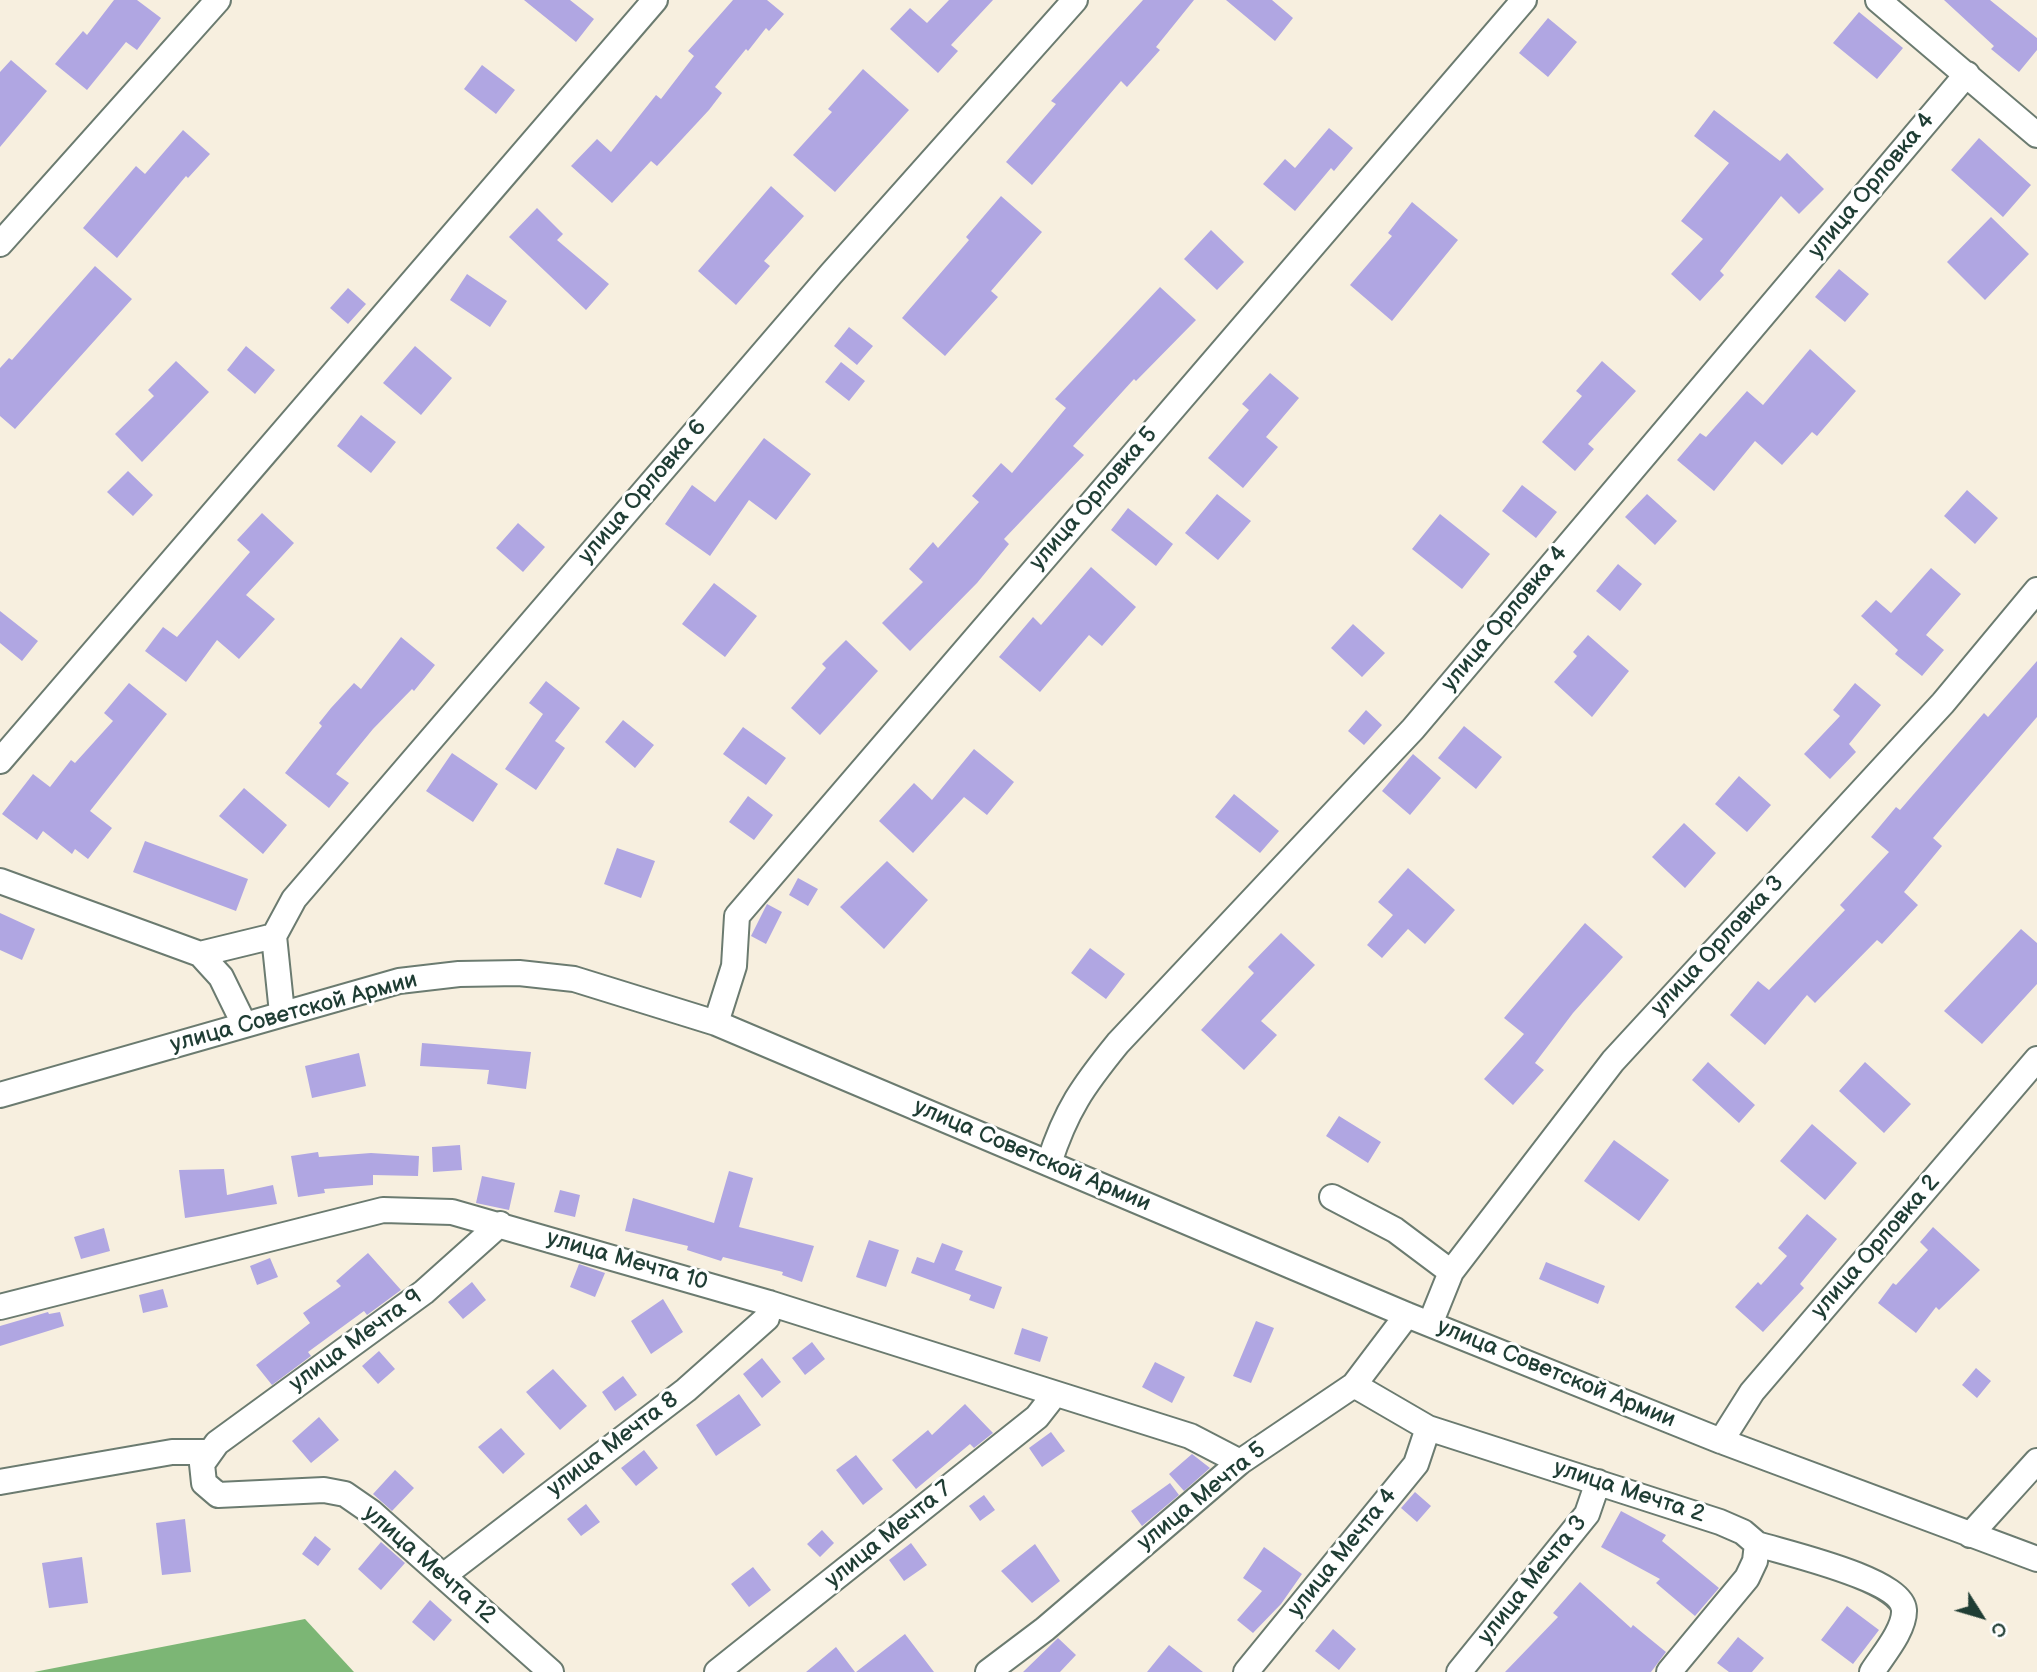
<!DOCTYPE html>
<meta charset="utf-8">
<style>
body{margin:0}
#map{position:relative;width:2037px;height:1672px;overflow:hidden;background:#f7efdf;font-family:"Balsamiq Sans",sans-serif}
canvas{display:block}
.north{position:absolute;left:1946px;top:1581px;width:70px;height:70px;-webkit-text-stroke:5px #fff;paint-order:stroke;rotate:127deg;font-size:19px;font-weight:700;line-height:28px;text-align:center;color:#1f3d34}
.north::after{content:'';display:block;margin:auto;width:24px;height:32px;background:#1f3d34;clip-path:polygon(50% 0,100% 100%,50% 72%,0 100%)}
</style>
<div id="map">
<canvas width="2037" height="1672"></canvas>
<div class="north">С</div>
</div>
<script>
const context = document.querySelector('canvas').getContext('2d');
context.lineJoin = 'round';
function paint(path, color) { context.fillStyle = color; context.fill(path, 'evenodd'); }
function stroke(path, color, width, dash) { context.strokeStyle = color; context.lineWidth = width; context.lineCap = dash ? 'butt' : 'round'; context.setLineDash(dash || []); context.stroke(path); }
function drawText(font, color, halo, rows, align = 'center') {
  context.font = font + ' "Balsamiq Sans",sans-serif'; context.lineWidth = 6; context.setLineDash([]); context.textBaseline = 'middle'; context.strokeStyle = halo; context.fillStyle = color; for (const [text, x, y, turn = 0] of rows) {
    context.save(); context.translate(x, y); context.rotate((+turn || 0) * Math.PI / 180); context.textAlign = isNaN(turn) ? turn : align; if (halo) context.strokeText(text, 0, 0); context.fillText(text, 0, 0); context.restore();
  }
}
paint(new Path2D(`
 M 305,1619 L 354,1672 L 34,1672 Z`), '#7cb675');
paint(new Path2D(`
 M 114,0 L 137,0 L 161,18 L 137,50 L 126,42 L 87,90 L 55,64 L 83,31 L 87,35 Z
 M 524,0 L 570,0 L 594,19 L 576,42 Z
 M 733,0 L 767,0 L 784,14 L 769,31 L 766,28 L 748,51 L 746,49 L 715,87 L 722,93 L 709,110 L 657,166 L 651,161 L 612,203 L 571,166 L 597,139 L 611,152 L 656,95 L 661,99 L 694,56 L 688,51 Z
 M 949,0 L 993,0 L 951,45 L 958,51 L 938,73 L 890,29 L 910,8 L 927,23 Z
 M 1143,0 L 1194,0 L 1156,47 L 1160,50 L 1127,87 L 1121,81 L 1032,185 L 1006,162 L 1056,104 L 1051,101 Z
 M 1226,0 L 1272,0 L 1293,18 L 1275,41 Z
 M 1944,0 L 1990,0 L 2037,38 L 2037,50 L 2019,72 L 1991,49 L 1994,46 Z
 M 1859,12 L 1903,48 L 1877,79 L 1833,43 Z
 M 1548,18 L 1577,42 L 1548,77 L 1519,53 Z
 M 11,60 L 47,91 L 0,147 L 0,72 Z
 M 482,65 L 515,90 L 496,114 L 464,89 Z
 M 863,69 L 909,110 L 835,192 L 793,155 L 832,112 L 828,109 Z
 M 1714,110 L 1780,161 L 1787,153 L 1824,189 L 1799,214 L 1781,196 L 1720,271 L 1724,275 L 1700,301 L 1671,274 L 1703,239 L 1681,221 L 1729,163 L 1694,136 Z
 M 1329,128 L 1353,148 L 1334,171 L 1331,168 L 1295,211 L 1263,184 L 1285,159 L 1295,168 Z
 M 183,130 L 210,154 L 188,178 L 186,176 L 117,258 L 83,228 L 136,166 L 145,174 Z
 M 1979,138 L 2031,185 L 2003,217 L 1951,170 Z
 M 771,186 L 804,216 L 764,261 L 770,266 L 736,305 L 698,271 Z
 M 1001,196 L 1042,232 L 991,291 L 998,297 L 945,356 L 902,318 L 969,240 L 966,237 Z
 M 1412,202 L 1458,240 L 1392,321 L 1350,285 L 1392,236 L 1388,233 Z
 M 537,208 L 563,234 L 557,240 L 609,284 L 586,310 L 509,237 Z
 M 1991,217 L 2029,254 L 1985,300 L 1947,262 Z
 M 1211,230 L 1244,262 L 1217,290 L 1184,259 Z
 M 95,266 L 132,299 L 15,429 L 0,416 L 0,368 L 9,358 L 12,360 Z
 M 1839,269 L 1869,294 L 1845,322 L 1815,297 Z
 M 467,274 L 507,301 L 490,327 L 450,300 Z
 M 1160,287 L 1196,320 L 1136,381 L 1134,379 L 1073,446 L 1084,455 L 1004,539 L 1009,544 L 977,583 L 910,651 L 882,623 L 923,582 L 909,569 L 933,542 L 938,548 L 979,502 L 972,496 L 1001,463 L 1012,473 L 1066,408 L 1055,399 Z
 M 348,288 L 366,304 L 348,324 L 330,308 Z
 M 849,327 L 873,346 L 857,365 L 834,346 Z
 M 246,346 L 275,370 L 255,394 L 227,370 Z
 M 415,346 L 452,378 L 421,415 L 383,383 Z
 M 1810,349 L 1856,391 L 1817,436 L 1812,432 L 1782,465 L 1755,441 L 1714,491 L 1677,460 L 1700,433 L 1706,437 L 1747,391 L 1763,405 Z
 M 176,361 L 209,392 L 142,462 L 115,434 L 154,396 L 148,390 Z
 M 1602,361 L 1636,391 L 1588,444 L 1594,449 L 1575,471 L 1542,442 L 1582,396 L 1576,391 Z
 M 841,362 L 865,381 L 849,401 L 825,382 Z
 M 1270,373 L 1299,398 L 1266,437 L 1278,447 L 1243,488 L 1208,458 L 1249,410 L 1242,404 Z
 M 361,415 L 396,442 L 371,473 L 337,446 Z
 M 764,438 L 811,474 L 776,520 L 749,500 L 710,556 L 665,524 L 692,485 L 715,502 Z
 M 128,471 L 153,495 L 133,516 L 107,492 Z
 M 1522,485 L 1557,512 L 1536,538 L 1502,511 Z
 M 1967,490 L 1998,518 L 1975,544 L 1944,516 Z
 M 1217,494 L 1251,521 L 1218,560 L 1185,533 Z
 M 1647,494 L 1677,521 L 1655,545 L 1625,517 Z
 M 1128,508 L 1173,544 L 1156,566 L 1111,530 Z
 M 262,513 L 294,543 L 246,595 L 275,619 L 239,659 L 217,640 L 186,682 L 145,651 L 163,627 L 177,637 L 250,552 L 237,540 Z
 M 1440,514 L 1490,554 L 1462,589 L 1412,549 Z
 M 518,523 L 545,547 L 523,572 L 496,548 Z
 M 1618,564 L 1642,584 L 1620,611 L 1596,591 Z
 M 1091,567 L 1136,607 L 1102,646 L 1089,635 L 1040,692 L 999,657 L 1033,617 L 1041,625 Z
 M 1931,568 L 1961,594 L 1926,635 L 1944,650 L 1922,676 L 1895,654 L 1898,650 L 1861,616 L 1876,600 L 1891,613 Z
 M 714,583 L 757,616 L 725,657 L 682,624 Z
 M 0,611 L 38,641 L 22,661 L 0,643 Z
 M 1353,624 L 1385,653 L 1362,677 L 1331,648 Z
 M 1588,635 L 1629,671 L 1592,717 L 1554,682 L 1577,656 L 1573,652 Z
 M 401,637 L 435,665 L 414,691 L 412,689 L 373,729 L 336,774 L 349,783 L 329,808 L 285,773 L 322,726 L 319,723 L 331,708 L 354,683 L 361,689 Z
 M 846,640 L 878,671 L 820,735 L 791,708 L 826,668 L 822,664 Z
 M 2037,661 L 2037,717 L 1933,838 L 1942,846 L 1904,892 L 1918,905 L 1882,944 L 1877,940 L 1815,1003 L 1807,995 L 1765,1045 L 1730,1015 L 1758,981 L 1769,990 L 1845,910 L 1840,905 L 1889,852 L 1871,837 L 1896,807 L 1900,810 L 1984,713 L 1988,717 Z
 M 546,681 L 580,708 L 555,741 L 565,748 L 536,790 L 505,769 L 543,714 L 529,703 Z
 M 129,683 L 167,714 L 90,811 L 112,828 L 88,859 L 75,849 L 72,854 L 43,831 L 37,840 L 2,814 L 33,774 L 50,787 L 71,760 L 75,763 L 113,721 L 104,713 Z
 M 1855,683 L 1881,705 L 1849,744 L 1856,752 L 1830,779 L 1804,754 L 1840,716 L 1833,710 Z
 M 1366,710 L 1382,725 L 1364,745 L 1348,731 Z
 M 623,720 L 654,745 L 635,768 L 605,742 Z
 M 1464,726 L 1502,757 L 1476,789 L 1438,758 Z
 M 743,727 L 786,758 L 766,785 L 723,754 Z
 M 974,749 L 1014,782 L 987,815 L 964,797 L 913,853 L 879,821 L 914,783 L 932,800 Z
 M 452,753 L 498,784 L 473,822 L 426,791 Z
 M 1413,754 L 1441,778 L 1410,815 L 1382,791 Z
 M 1739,776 L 1771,805 L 1747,832 L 1715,804 Z
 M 244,788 L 287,825 L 263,854 L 219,816 Z
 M 1234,794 L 1279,831 L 1260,853 L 1215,817 Z
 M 748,796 L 773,815 L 754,840 L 729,822 Z
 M 1684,823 L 1716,853 L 1685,888 L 1652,857 Z
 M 145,841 L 248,879 L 236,911 L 133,872 Z
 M 617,848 L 655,861 L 641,898 L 604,884 Z
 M 887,861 L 928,900 L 884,949 L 840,907 Z
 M 1408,868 L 1455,910 L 1425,944 L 1408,929 L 1382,958 L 1367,945 L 1393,915 L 1378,902 Z
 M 798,878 L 818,889 L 808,906 L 789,895 Z
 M 767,904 L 782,912 L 766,944 L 751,936 Z
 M 0,913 L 35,929 L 22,960 L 0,950 Z
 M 1585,923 L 1623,957 L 1573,1013 L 1535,1063 L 1544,1070 L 1513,1105 L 1484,1079 L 1524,1034 L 1504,1018 Z
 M 2021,929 L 2037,943 L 2037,984 L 1982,1044 L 1944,1011 Z
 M 1281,933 L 1315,965 L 1261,1021 L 1277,1035 L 1244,1070 L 1201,1030 L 1254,973 L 1248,967 Z
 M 1090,948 L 1125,974 L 1106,999 L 1071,973 Z
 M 422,1043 L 531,1052 L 526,1089 L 487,1084 L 489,1070 L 420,1066 Z
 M 359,1053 L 366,1086 L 312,1098 L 305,1066 Z
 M 1708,1062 L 1755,1105 L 1739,1123 L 1692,1080 Z
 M 1865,1062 L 1911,1104 L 1884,1133 L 1839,1091 Z
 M 1339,1116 L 1381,1142 L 1368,1163 L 1326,1136 Z
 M 1812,1124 L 1857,1163 L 1825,1200 L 1780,1161 Z
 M 1614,1140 L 1669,1180 L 1639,1221 L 1584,1181 Z
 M 460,1145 L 462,1170 L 433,1172 L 432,1147 Z
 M 318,1152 L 319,1157 L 371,1153 L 419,1156 L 418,1176 L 373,1175 L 373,1185 L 324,1189 L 325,1193 L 298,1197 L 291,1156 Z
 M 224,1169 L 227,1195 L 273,1185 L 277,1204 L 185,1218 L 179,1170 Z
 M 729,1171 L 753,1178 L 739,1227 L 814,1246 L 802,1282 L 782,1275 L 783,1272 L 723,1257 L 721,1261 L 687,1250 L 688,1246 L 625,1231 L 633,1198 L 714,1223 Z
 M 482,1176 L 515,1183 L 509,1210 L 476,1203 Z
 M 560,1190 L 580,1195 L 575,1217 L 554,1212 Z
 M 1807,1214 L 1837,1239 L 1800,1284 L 1804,1288 L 1763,1332 L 1735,1307 L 1758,1282 L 1761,1285 L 1787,1256 L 1778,1248 Z
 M 1933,1227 L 1980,1270 L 1939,1310 L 1936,1307 L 1916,1333 L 1878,1303 L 1893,1283 L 1896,1285 L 1928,1250 L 1920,1242 Z
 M 104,1228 L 110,1251 L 81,1259 L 74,1237 Z
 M 869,1240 L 899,1250 L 886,1287 L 856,1277 Z
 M 942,1243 L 963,1251 L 955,1270 L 1002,1287 L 994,1309 L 969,1300 L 971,1295 L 911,1273 L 917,1257 L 934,1263 Z
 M 368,1253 L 401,1290 L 367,1315 L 364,1311 L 308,1352 L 311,1356 L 272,1385 L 256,1365 L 310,1323 L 303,1313 L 341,1286 L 336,1281 Z
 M 270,1258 L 278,1277 L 257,1285 L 250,1266 Z
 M 1546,1262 L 1605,1286 L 1598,1304 L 1539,1279 Z
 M 579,1264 L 605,1273 L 595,1297 L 570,1287 Z
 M 472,1282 L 486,1300 L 463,1319 L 448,1302 Z
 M 163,1289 L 168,1307 L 143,1313 L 139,1295 Z
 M 663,1299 L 683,1332 L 651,1354 L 631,1321 Z
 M 48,1312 L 49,1314 L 60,1312 L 64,1326 L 0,1346 L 0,1326 Z
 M 1256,1321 L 1274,1328 L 1251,1383 L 1233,1376 Z
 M 1022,1328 L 1048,1337 L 1040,1362 L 1014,1354 Z
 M 812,1342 L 825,1359 L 805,1375 L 792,1358 Z
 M 379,1351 L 395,1369 L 378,1384 L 362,1366 Z
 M 762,1358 L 781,1382 L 762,1398 L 743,1374 Z
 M 1155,1362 L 1185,1377 L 1172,1403 L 1142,1387 Z
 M 1976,1368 L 1991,1381 L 1977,1398 L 1962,1385 Z
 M 553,1369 L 587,1406 L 560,1430 L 526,1392 Z
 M 623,1376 L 637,1395 L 615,1411 L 602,1392 Z
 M 739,1394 L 761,1425 L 716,1456 L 696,1425 Z
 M 965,1404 L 993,1433 L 974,1448 L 970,1444 L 916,1489 L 892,1460 L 928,1430 L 932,1435 Z
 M 319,1417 L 339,1440 L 311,1463 L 292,1441 Z
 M 501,1428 L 525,1454 L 503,1474 L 478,1447 Z
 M 1051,1432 L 1065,1451 L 1042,1467 L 1029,1448 Z
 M 644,1450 L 658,1468 L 636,1486 L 621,1468 Z
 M 1192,1454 L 1210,1468 L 1184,1491 L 1169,1474 Z
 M 856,1455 L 883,1489 L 863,1505 L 836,1470 Z
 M 395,1470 L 414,1488 L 392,1511 L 373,1494 Z
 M 1170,1483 L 1179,1495 L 1142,1526 L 1131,1511 Z
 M 1415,1492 L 1431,1506 L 1417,1522 L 1401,1508 Z
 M 984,1495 L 995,1510 L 980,1521 L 969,1506 Z
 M 586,1504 L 600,1522 L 581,1536 L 567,1519 Z
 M 1621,1511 L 1666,1535 L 1662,1541 L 1719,1588 L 1695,1616 L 1656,1583 L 1660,1579 L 1601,1547 Z
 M 185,1519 L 191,1572 L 162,1575 L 156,1523 Z
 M 822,1530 L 834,1543 L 820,1557 L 807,1544 Z
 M 315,1536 L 331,1549 L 318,1566 L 302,1554 Z
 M 381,1542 L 405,1563 L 381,1590 L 358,1569 Z
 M 911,1543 L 927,1565 L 904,1581 L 889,1560 Z
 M 1035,1544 L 1060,1581 L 1032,1603 L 1001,1571 Z
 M 1264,1547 L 1302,1574 L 1281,1604 L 1253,1633 L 1237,1620 L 1262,1591 L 1243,1578 Z
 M 82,1557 L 88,1603 L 49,1608 L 42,1563 Z
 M 753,1567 L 771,1590 L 749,1607 L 731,1584 Z
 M 1580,1582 L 1631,1628 L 1633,1625 L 1666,1652 L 1651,1672 L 1505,1672 L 1558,1617 L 1553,1613 Z
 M 430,1600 L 452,1620 L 434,1641 L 412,1622 Z
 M 1847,1606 L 1879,1630 L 1853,1664 L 1821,1640 Z
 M 1333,1629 L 1356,1649 L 1339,1670 L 1315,1651 Z
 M 905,1634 L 934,1672 L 856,1672 Z
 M 1738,1637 L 1764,1658 L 1752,1672 L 1729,1672 L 1717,1663 Z
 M 1058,1638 L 1076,1655 L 1060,1672 L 1023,1672 Z
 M 1169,1645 L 1203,1672 L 1147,1672 Z
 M 836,1647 L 855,1672 L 806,1672 Z`), '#b0a6e2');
const street = new Path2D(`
 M 1878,0 L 2037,135
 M 0,244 L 218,0
 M 0,761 L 655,0
 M 0,881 L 200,954 L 221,977 L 244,1024
 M 200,954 L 274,936
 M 282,1013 L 274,936 L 294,899 L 831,274 L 1075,0
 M 716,1023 L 734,966 L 737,916 L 1524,0
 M 0,1095 L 399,981 L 459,974 L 519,973 L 574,979 L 716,1023 L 1407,1315 L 1721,1441 L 2037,1559
 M 1049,1163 C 1066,1110 1083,1086 1118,1043 L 1413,729 L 1967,74
 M 1332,1197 L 1395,1230 L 1451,1272
 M 500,1224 L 424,1292 L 217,1443 L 202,1464 L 204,1483 L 218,1495 L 324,1490 L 345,1494 L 371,1512 L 551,1672
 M 0,1307 L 383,1210 L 452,1212 L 769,1303 L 1190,1436 L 1240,1462
 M 1430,1324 L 1451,1272 L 1613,1061 L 1943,703 L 2037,590
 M 1354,1385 L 1428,1428 L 1720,1522 L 1743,1532 L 1757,1544 L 1755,1561 L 1747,1578 L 1669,1672
 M 1721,1441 L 1752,1392 L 2037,1059
 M 0,1482 L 172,1452 L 207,1452
 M 1970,1535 L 2037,1461
 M 1757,1544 C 1785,1553 1902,1579 1904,1610 C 1905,1630 1882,1656 1872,1672
 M 443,1576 L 686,1390 L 767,1318 L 769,1303
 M 717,1672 L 1037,1417 L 1055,1394
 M 988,1672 L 1045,1629 L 1240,1462 L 1354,1385 L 1407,1315
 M 1246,1672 L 1416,1464 L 1428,1428
 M 1459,1672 L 1587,1514 L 1598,1482`);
stroke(street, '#6b7b70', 28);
stroke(street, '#fff', 24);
drawText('23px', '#1f3d34', '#fff', [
 ["улица Орловка 4",1872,186,-50],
 ["улица Орловка 6",643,492,-49],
 ["улица Орловка 5",1094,499,-49],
 ["улица Орловка 4",1505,619,-50],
 ["улица Орловка 3",1718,946,-47],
 ["улица Советской Армии",294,1013,-15],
 ["улица Советской Армии",1032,1156,23],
 ["улица Орловка 2",1876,1247,-49],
 ["улица Мечта 10",627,1261,16],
 ["улица Мечта 9",356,1341,-36],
 ["улица Советской Армии",1556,1374,22],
 ["улица Мечта 8",613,1445,-37],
 ["улица Мечта 2",1629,1492,18],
 ["улица Мечта 5",1202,1497,-39],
 ["улица Мечта 7",889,1535,-39],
 ["улица Мечта 4",1343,1553,-51],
 ["улица Мечта 12",429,1565,41],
 ["улица Мечта 3",1533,1580,-51]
]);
</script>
